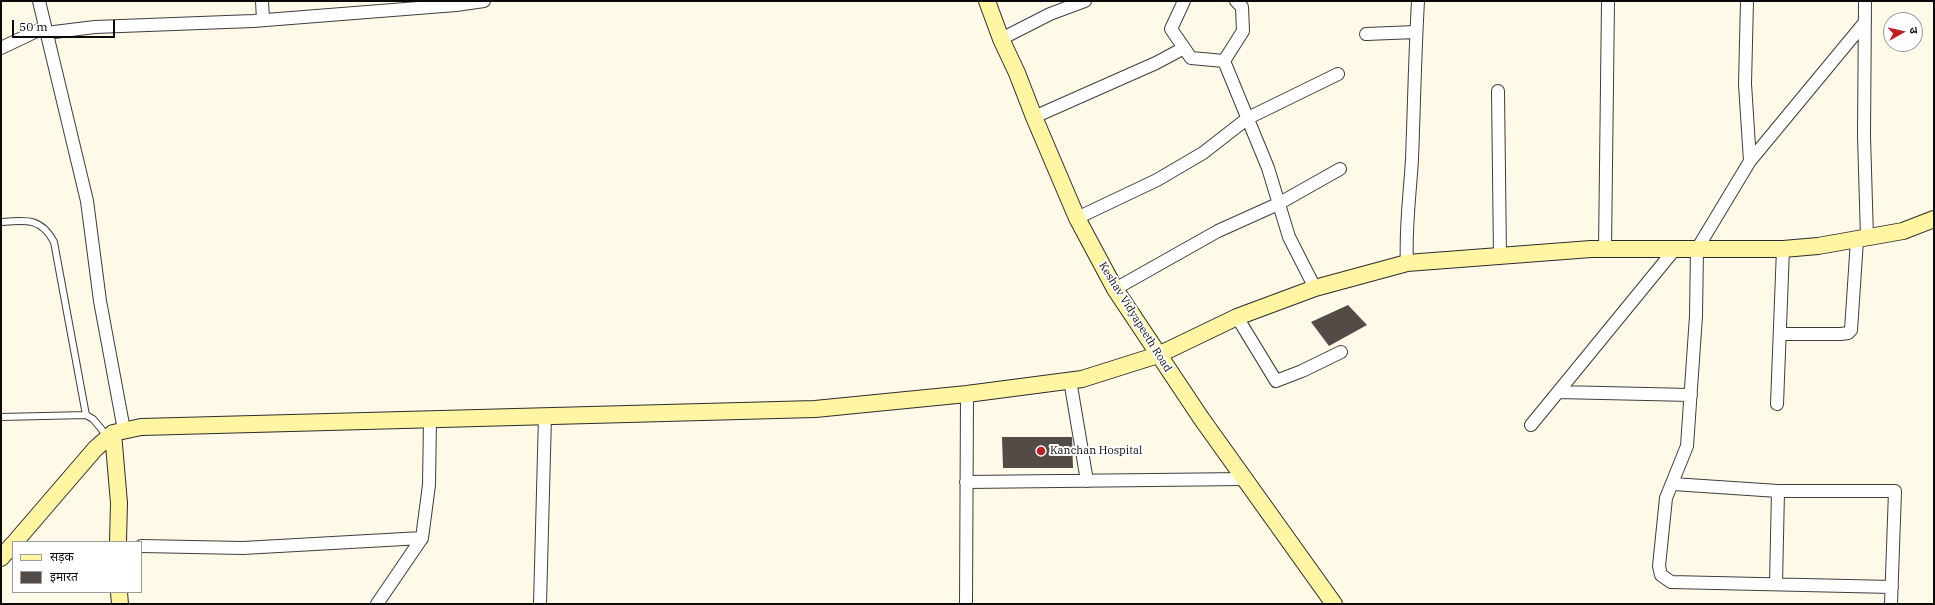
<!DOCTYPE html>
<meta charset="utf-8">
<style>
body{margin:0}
#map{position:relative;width:1935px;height:605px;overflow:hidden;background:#fffae8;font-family:"IBM Plex Serif","Noto Sans Devanagari",serif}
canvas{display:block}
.frame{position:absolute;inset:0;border:2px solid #0a0a0a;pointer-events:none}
.legend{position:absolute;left:12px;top:541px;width:130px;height:52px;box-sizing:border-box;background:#fff;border:1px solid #9d9d9d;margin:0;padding:5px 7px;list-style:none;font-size:12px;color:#0a0a0a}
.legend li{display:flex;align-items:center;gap:8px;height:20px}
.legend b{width:20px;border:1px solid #9d9d9d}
.north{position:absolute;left:1883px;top:12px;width:40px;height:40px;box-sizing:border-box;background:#fff;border:1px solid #9d9d9d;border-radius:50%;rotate:82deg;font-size:11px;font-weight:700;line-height:16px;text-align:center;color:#0a0a0a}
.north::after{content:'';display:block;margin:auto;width:14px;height:18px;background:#bf1e25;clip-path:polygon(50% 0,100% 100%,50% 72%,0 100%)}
.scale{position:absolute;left:12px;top:20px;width:103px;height:18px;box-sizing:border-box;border:2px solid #0a0a0a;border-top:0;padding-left:5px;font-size:12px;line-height:14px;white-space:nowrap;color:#0a0a0a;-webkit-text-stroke:3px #fff;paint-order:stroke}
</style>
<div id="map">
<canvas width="1935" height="605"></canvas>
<div class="frame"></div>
<ul class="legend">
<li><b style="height:5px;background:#fff5a3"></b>सड़क</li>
<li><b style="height:11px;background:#534b46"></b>इमारत</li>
</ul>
<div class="north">उ</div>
<div class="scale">50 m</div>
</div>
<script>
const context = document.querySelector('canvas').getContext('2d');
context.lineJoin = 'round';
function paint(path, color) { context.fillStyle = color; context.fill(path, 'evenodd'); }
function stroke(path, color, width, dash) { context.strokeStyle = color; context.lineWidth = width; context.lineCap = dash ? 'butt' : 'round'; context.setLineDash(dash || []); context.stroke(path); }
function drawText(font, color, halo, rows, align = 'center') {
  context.font = font + ' "IBM Plex Serif",serif'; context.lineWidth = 4; context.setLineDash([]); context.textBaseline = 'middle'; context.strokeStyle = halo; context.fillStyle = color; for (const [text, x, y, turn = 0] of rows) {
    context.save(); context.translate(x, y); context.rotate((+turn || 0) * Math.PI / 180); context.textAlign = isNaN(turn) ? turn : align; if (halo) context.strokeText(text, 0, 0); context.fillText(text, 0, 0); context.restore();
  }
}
paint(new Path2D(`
 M 1348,305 L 1367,325 L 1329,346 L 1311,322 Z
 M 1002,437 L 1072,437 L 1073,468 L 1003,468 Z`), '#534b46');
const lane = new Path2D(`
 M 1,222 C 25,220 41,217 54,242 L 86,415
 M 1,417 L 86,415 L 93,419 L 108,437`);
const street = new Path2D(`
 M 39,1 L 87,201 L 100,301 L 124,430
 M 262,1 L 263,20
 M 1184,1 L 1171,29 L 1191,58 L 1224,61 L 1268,168 L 1289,237 L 1315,288
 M 1747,1 L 1745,84 L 1750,161
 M 1865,1 L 1864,136 L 1867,238
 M 1865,22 L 1750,161 L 1697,249 L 1696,316 L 1687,446 L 1666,498 L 1659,566 L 1661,575 L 1671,582 L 1892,587
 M 46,33 L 95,27 L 253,21 L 456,5 L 484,1
 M 1366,34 L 1416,32
 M 1001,39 L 1050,14 L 1085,1
 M 1,48 L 45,27
 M 1224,61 L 1243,31 L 1242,7 L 1236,1
 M 1498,91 L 1500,256
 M 1034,117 L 1156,63 L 1184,48
 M 1077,218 L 1157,180 L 1203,153 L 1248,118 L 1338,74
 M 1605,249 L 1608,1
 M 1407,263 C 1405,229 1410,194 1412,159 C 1414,107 1415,54 1418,1
 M 1115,289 L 1218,231 L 1278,204 L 1340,169
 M 1237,317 L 1276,381 L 1302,371 L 1341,352
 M 1780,334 L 1841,334 L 1848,333 L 1851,330 L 1857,240
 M 1070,380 L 1087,481
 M 1558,392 L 1691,395
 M 1777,404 L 1783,249
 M 1531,425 L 1675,249
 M 966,482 L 1245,479
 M 1673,484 L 1778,491 L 1895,491 L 1891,604
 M 141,546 L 243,548 L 422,538 L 429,485 L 430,419
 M 1776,584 L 1778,491
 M 377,604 L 422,538
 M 540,604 L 545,416
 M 966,604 L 967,394`);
const secondary = new Path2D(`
 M 987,1 L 1001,39 L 1017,73 L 1034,117 L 1077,218 L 1115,289 L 1201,418 L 1334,604
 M 113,433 L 119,503 L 118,542
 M 15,542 L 95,449 L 113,433 L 141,427 L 815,409 L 967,394 L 1082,379 L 1158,355 L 1237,317 L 1315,288 L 1407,263 L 1591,249 L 1783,249 L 1818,246 L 1903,231 L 1934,219
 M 1,558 L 13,544
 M 119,592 L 120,604`);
stroke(lane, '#3d3d3d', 8);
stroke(street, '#3d3d3d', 14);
stroke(secondary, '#2c2c2c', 18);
stroke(lane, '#fff', 6);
stroke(street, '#fff', 12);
stroke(secondary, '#fff5a3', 16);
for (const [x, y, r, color] of [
 [1041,451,5,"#bf1e25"]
]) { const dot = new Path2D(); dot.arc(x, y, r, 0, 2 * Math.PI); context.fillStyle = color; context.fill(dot); stroke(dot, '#fff', 1.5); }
drawText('11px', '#0a0a0a', '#fff', [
 ["Keshav Vidyapeeth Road",1135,317,58]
]);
drawText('11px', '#0a0a0a', '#fff', [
 ["Kanchan Hospital",1050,451]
], 'left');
</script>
